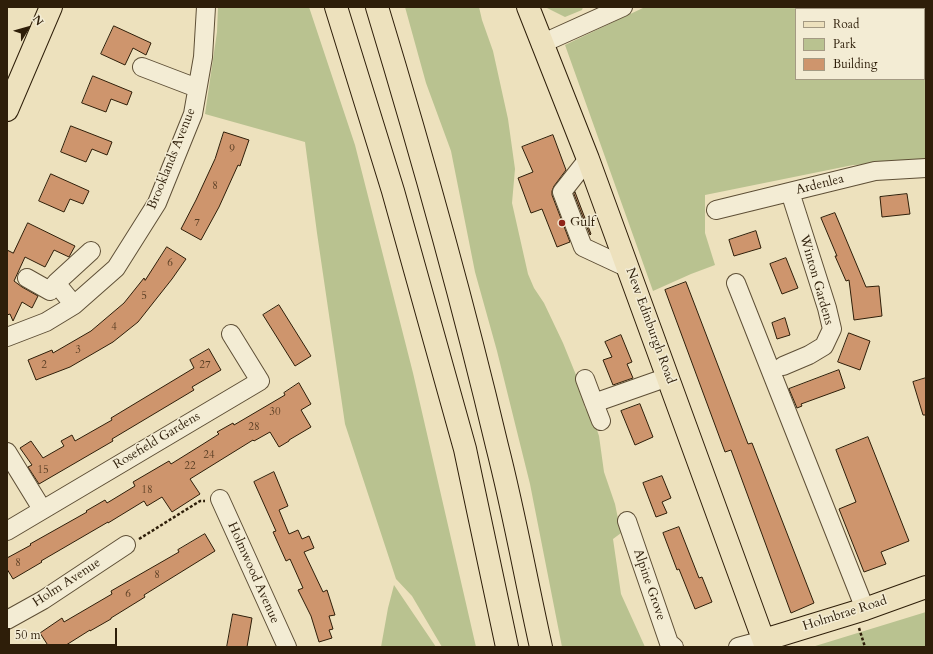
<!DOCTYPE html>
<style>
body{margin:0}
#map{position:relative;width:933px;height:654px;overflow:hidden;background:#ede1bd;font-family:Cardo,serif}
canvas{display:block}
.frame{position:absolute;inset:0;border:8px solid #2e1e09;pointer-events:none}
.legend{position:absolute;left:795px;top:8px;width:130px;height:72px;box-sizing:border-box;background:#f3ecd4;border:1px solid #a49a83;margin:0;padding:5px 7px;list-style:none;font-size:12px;color:#2e1e09}
.legend li{display:flex;align-items:center;gap:8px;height:20px}
.legend b{width:20px;border:1px solid #a49a83}
.north{position:absolute;left:8px;top:8px;width:40px;height:40px;-webkit-text-stroke:3px #f3ecd4;paint-order:stroke;rotate:53deg;font-size:11px;font-weight:700;line-height:16px;text-align:center;color:#2e1e09}
.north::after{content:'';display:block;margin:auto;width:14px;height:18px;background:#2e1e09;clip-path:polygon(50% 0,100% 100%,50% 72%,0 100%)}
.scale{position:absolute;left:8px;top:628px;width:109px;height:18px;box-sizing:border-box;border:2px solid #2e1e09;border-top:0;padding-left:5px;font-size:12px;line-height:14px;white-space:nowrap;color:#2e1e09;-webkit-text-stroke:3px #f3ecd4;paint-order:stroke}
</style>
<div id="map">
<canvas width="933" height="654"></canvas>
<div class="frame"></div>
<ul class="legend">
<li><b style="height:5px;background:#ede1bd"></b>Road</li>
<li><b style="height:11px;background:#b9c290"></b>Park</li>
<li><b style="height:11px;background:#ce956d"></b>Building</li>
</ul>
<div class="north">N</div>
<div class="scale">50 m</div>
</div>
<script>
const context = document.querySelector('canvas').getContext('2d');
context.lineJoin = 'round';
function paint(path, color) { context.fillStyle = color; context.fill(path, 'evenodd'); }
function stroke(path, color, width, dash) { context.strokeStyle = color; context.lineWidth = width; context.lineCap = dash ? 'butt' : 'round'; context.setLineDash(dash || []); context.stroke(path); }
function drawText(font, color, halo, rows, align = 'center') {
  context.font = font + ' Cardo,serif'; context.lineWidth = 3; context.setLineDash([]); context.textBaseline = 'middle'; context.strokeStyle = halo; context.fillStyle = color; for (const [text, x, y, turn = 0] of rows) {
    context.save(); context.translate(x, y); context.rotate((+turn || 0) * Math.PI / 180); context.textAlign = isNaN(turn) ? turn : align; if (halo) context.strokeText(text, 0, 0); context.fillText(text, 0, 0); context.restore();
  }
}
paint(new Path2D(`
 M 218,7 L 309,7 L 355,145 L 413,373 L 476,647 L 442,647 L 412,596 L 396,579 L 345,424 L 317,233 L 305,142 L 205,114 L 217,32 Z
 M 405,7 L 479,7 L 482,20 L 493,51 L 508,119 L 515,169 L 512,203 L 528,274 L 534,288 L 544,303 L 563,343 L 576,375 L 585,408 L 594,421 L 599,436 L 604,472 L 615,504 L 621,533 L 613,539 L 621,594 L 645,647 L 562,647 L 530,484 L 497,351 L 475,272 L 451,151 L 426,83 Z
 M 545,7 L 583,7 L 582,10 L 565,17 Z
 M 645,7 L 855,7 L 857,9 L 796,9 L 796,79 L 924,79 L 924,54 L 926,55 L 926,162 L 853,165 L 705,195 L 705,233 L 715,265 L 691,274 L 653,291 L 565,45 Z
 M 394,585 L 436,647 L 381,647 L 388,608 Z
 M 926,612 L 926,647 L 812,647 Z`), '#b9c290');
const building = new Path2D(`
 M 114,26 L 151,43 L 146,55 L 133,48 L 125,65 L 101,54 Z
 M 93,76 L 132,92 L 127,105 L 111,99 L 106,112 L 82,103 Z
 M 71,126 L 112,142 L 107,155 L 92,149 L 86,162 L 61,152 Z
 M 224,132 L 249,140 L 240,166 L 238,165 L 219,207 L 201,240 L 181,229 L 196,200 L 215,159 Z
 M 553,135 L 566,170 L 554,186 L 552,191 L 552,195 L 570,242 L 557,247 L 542,209 L 531,213 L 518,178 L 533,172 L 522,147 Z
 M 51,174 L 89,191 L 83,204 L 70,199 L 64,212 L 39,201 Z
 M 575,192 L 591,234 L 590,235 L 574,194 Z
 M 907,194 L 910,214 L 882,217 L 880,197 Z
 M 835,213 L 866,287 L 879,286 L 882,316 L 854,320 L 849,280 L 846,281 L 835,256 L 837,256 L 821,218 Z
 M 28,223 L 75,246 L 69,257 L 54,250 L 45,267 L 25,257 L 14,281 L 22,287 L 38,296 L 32,308 L 22,302 L 13,321 L 10,314 L 7,315 L 7,250 L 13,253 Z
 M 756,231 L 761,248 L 734,256 L 729,240 Z
 M 167,247 L 186,259 L 172,279 L 138,322 L 113,342 L 70,367 L 36,380 L 28,360 L 52,350 L 53,353 L 91,331 L 124,303 L 144,278 L 145,280 Z
 M 786,258 L 798,288 L 782,294 L 770,264 Z
 M 686,282 L 748,444 L 752,443 L 814,603 L 791,613 L 731,450 L 725,452 L 665,290 Z
 M 279,305 L 311,356 L 295,366 L 263,315 Z
 M 785,318 L 790,335 L 777,339 L 772,323 Z
 M 849,333 L 870,341 L 860,370 L 838,362 Z
 M 621,335 L 632,362 L 627,364 L 633,378 L 613,385 L 603,360 L 612,357 L 605,342 Z
 M 209,349 L 221,370 L 192,387 L 194,390 L 112,439 L 113,441 L 39,484 L 28,467 L 32,465 L 20,448 L 31,441 L 43,458 L 64,446 L 61,441 L 72,435 L 75,441 L 112,420 L 111,418 L 194,368 L 190,360 Z
 M 839,370 L 845,388 L 801,404 L 802,406 L 797,408 L 789,389 Z
 M 926,378 L 926,415 L 923,415 L 913,382 Z
 M 299,383 L 311,404 L 301,410 L 311,427 L 289,440 L 289,441 L 279,447 L 270,432 L 254,441 L 253,440 L 190,479 L 200,494 L 172,512 L 162,497 L 147,506 L 144,501 L 108,523 L 108,522 L 41,561 L 42,562 L 13,579 L 7,569 L 7,558 L 31,545 L 30,544 L 87,512 L 86,511 L 105,500 L 107,503 L 135,486 L 133,482 L 169,461 L 171,464 L 200,446 L 219,434 L 217,432 L 233,423 L 234,425 L 285,395 L 284,393 Z
 M 640,404 L 653,437 L 635,445 L 621,411 Z
 M 868,437 L 909,541 L 881,552 L 886,564 L 864,572 L 839,509 L 856,502 L 836,450 Z
 M 274,472 L 288,506 L 279,510 L 289,534 L 298,530 L 302,539 L 309,536 L 314,548 L 304,552 L 323,592 L 327,590 L 335,615 L 329,616 L 333,629 L 329,630 L 332,638 L 319,642 L 311,616 L 298,590 L 303,588 L 290,559 L 286,561 L 273,532 L 276,531 L 254,482 Z
 M 662,476 L 671,498 L 662,502 L 667,513 L 656,517 L 643,483 Z
 M 679,527 L 699,578 L 702,577 L 712,602 L 695,609 L 679,569 L 677,570 L 663,533 Z
 M 205,534 L 215,551 L 144,595 L 145,597 L 111,618 L 111,619 L 90,631 L 90,630 L 63,647 L 49,647 L 40,633 L 62,618 L 64,622 L 112,594 L 111,591 L 179,552 L 178,550 Z
 M 233,614 L 252,618 L 247,647 L 227,647 Z`);
paint(building, '#ce956d');
stroke(building, '#2e1e09', 1);
const minor = new Path2D(`
 M 881,7 L 883,9
 M 541,44 L 623,7
 M 924,45 L 926,47
 M 142,67 L 197,88
 M 588,159 L 562,192 L 583,247 L 628,268
 M 716,210 L 875,171 L 926,168
 M 27,278 L 50,291 L 56,283
 M 736,283 L 865,609
 M 74,305 L 56,283 L 91,251
 M 7,337 L 46,322 L 74,305 L 116,268 L 157,203 L 193,114 L 203,57 L 206,7
 M 783,366 L 809,355 L 824,346 L 832,329 L 827,308 L 790,192
 M 585,379 L 594,403
 M 601,421 L 594,403 L 668,377
 M 7,452 L 42,509
 M 220,499 L 287,647
 M 627,521 L 669,643 L 674,647
 M 7,531 L 260,381 L 231,334
 M 7,620 L 43,600 L 126,545
 M 738,647 L 764,640`);
const major = new Path2D(`
 M 528,7 L 588,159 L 766,647
 M 7,110 L 51,7
 M 764,640 L 865,609 L 926,587`);
const highway = new Path2D(`
 M 336,7 L 393,191 L 465,449 L 507,647
 M 377,7 C 421,152 462,298 497,446 C 514,512 526,580 541,647`);
stroke(minor, '#5e4f36', 20);
stroke(major, '#2e1e09', 24);
stroke(highway, '#2e1e09', 24);
stroke(new Path2D(`
 M 139,539 L 200,501 L 205,501
 M 859,628 L 865,647`), '#2e1e09', 2.5, [3, 2]);
stroke(minor, '#f3ecd4', 18);
stroke(major, '#ede1bd', 22);
stroke(highway, '#ede1bd', 22);
for (const [x, y, r, color] of [
 [562,223,4,"#8f2418"]
]) { const dot = new Path2D(); dot.arc(x, y, r, 0, 2 * Math.PI); context.fillStyle = color; context.fill(dot); stroke(dot, '#f3ecd4', 1.5); }
drawText('11px', '#563c22', null, [
 ["9",232,149],
 ["8",215,186],
 ["7",197,223],
 ["6",170,263],
 ["5",144,296],
 ["4",114,327],
 ["3",78,350],
 ["2",44,365],
 ["27",205,365],
 ["30",275,412],
 ["28",254,427],
 ["24",209,455],
 ["22",190,466],
 ["15",43,470],
 ["18",147,490],
 ["8",18,563],
 ["8",157,575],
 ["6",128,594]
]);
drawText('13px', '#2e1e09', '#f3ecd4', [
 ["Brooklands Avenue",172,159,-68],
 ["Ardenlea",820,185,-14],
 ["Winton Gardens",816,280,74],
 ["New Edinburgh Road",650,326,70],
 ["Rosefield Gardens",157,441,-31],
 ["Holmwood Avenue",253,573,66],
 ["Holm Avenue",67,583,-33],
 ["Alpine Grove",649,585,71],
 ["Holmbrae Road",845,614,-18]
]);
drawText('13px', '#2e1e09', '#f3ecd4', [
 ["Gulf",570,223]
], 'left');
</script>
